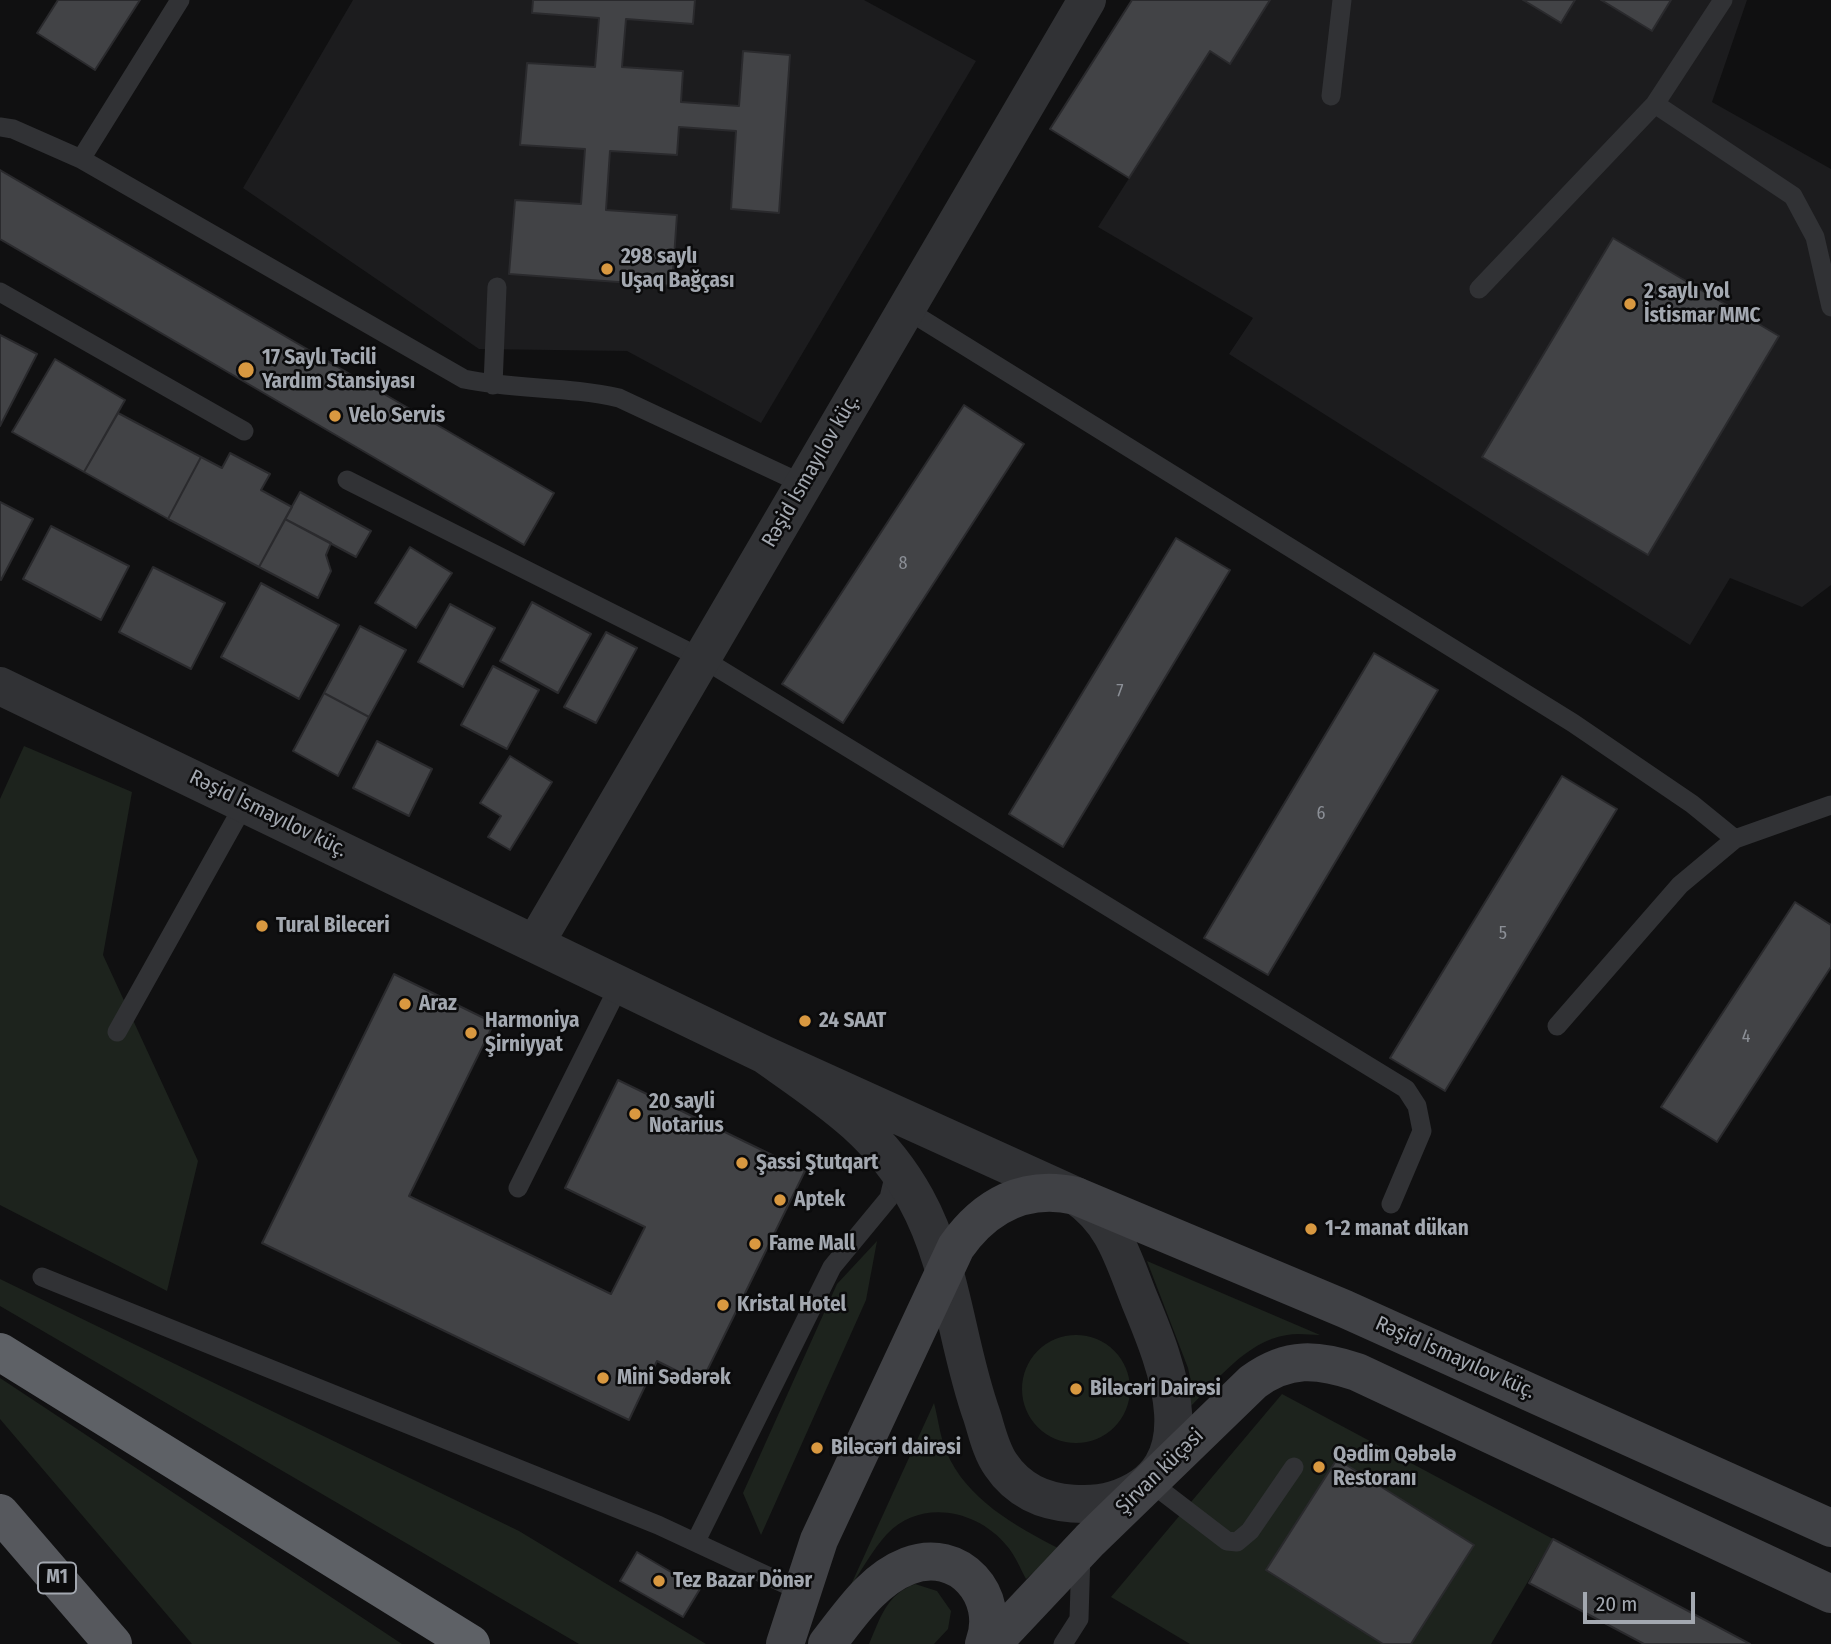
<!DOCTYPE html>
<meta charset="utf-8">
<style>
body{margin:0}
#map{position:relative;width:1831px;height:1644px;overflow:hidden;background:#101011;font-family:"Fira Sans Condensed",sans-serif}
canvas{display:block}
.scale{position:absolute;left:1583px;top:1592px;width:112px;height:32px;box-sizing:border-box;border:4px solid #a3a8b0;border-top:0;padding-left:9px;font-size:21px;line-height:24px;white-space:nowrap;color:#a3a8b0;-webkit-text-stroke:5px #0b0b0c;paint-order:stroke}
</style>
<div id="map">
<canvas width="1831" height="1644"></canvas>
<div class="scale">20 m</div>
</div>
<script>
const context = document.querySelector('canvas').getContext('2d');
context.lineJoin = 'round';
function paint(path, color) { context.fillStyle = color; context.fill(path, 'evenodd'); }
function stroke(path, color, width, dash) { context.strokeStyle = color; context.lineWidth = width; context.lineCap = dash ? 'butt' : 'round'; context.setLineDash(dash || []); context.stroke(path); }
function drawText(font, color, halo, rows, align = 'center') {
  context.font = font + ' "Fira Sans Condensed",sans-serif'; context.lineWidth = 5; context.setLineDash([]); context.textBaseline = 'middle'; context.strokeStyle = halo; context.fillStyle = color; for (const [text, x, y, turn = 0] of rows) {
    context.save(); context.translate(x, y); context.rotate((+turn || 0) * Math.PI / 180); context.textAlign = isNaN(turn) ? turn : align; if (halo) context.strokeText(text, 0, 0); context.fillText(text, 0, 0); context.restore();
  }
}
paint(new Path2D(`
 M 353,0 L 864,0 L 976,61 L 761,423 L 627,351 L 479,349 L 243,188 Z
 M 1270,0 L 1523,0 L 1561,23 L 1575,0 L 1747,0 L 1712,102 L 1831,169 L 1831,585 L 1802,607 L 1730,578 L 1690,645 L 1229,354 L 1253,318 L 1098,227 L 1210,51 L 1230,64 Z`), '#1c1c1e');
paint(new Path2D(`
 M 24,746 L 132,792 L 103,955 L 198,1161 L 167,1291 L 0,1205 L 0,799 Z
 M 877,1241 L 866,1300 L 761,1535 L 743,1493 L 837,1284 Z
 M 1147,1261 L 1320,1335 C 1310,1335 1298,1333 1287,1335 C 1246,1341 1216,1382 1188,1409 L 1192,1387 L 1188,1368 Z
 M 0,1279 L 519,1531 L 706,1644 L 579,1644 L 0,1306 Z
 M1022 1389a54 54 0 1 1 108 0a54 54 0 1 1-108 0Z
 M 0,1378 L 402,1644 L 192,1644 L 0,1419 Z
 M 1282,1394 L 1553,1539 L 1491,1644 L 1190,1644 L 1111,1597 Z
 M 934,1403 C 938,1418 940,1436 946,1451 C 966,1499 1015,1526 1060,1549 L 1026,1579 C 1020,1568 1015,1555 1007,1546 C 978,1510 921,1498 887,1534 C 873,1549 862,1570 850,1587 Z
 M 915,1584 L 937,1591 L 951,1611 L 948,1629 L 934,1644 L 869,1644 C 881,1617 886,1595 915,1584 Z`), '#1d231d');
const building = new Path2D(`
 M 58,0 L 140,0 L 95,70 L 37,33 Z
 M 533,0 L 695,0 L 693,24 L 626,19 L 622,67 L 683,71 L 681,102 L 739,106 L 743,51 L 790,55 L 779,213 L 731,209 L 736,131 L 679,127 L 677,155 L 610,151 L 606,210 L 677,215 L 672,286 L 509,274 L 515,200 L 581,204 L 585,149 L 520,145 L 527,63 L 595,67 L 599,18 L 532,13 Z
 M 1132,0 L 1270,0 L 1230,64 L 1210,51 L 1129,178 L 1050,129 Z
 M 1523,0 L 1575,0 L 1561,23 Z
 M 1601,0 L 1671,0 L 1652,31 Z
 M 0,170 L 554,493 L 524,545 L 0,239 Z
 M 1613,238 L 1779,336 L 1648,555 L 1482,457 Z
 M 0,335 L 37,354 L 0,426 Z
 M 55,359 L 125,400 L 84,472 L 12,432 Z
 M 964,405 L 1024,444 L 843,723 L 782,684 Z
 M 118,413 L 201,457 L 168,519 L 84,472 Z
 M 230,453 L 270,474 L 261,490 L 292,507 L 259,567 L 168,519 L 201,457 L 222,468 Z
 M 300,492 L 371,531 L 356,557 L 285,519 Z
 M 0,502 L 33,519 L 1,580 L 0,579 Z
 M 285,519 L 331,543 L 326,555 L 331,571 L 318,598 L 259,567 Z
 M 51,526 L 129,566 L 101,620 L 23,579 Z
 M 1176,538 L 1230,570 L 1063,847 L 1009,814 Z
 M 410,547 L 452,573 L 416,628 L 375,603 Z
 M 153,567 L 225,603 L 191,669 L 119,632 Z
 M 261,583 L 339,625 L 299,699 L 221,657 Z
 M 532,602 L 591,634 L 558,693 L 500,661 Z
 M 450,604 L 495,628 L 463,687 L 418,662 Z
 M 360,626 L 406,650 L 369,717 L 324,693 Z
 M 606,632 L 637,648 L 596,723 L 564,707 Z
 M 1374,653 L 1438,690 L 1268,975 L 1204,938 Z
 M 493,666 L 539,690 L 507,749 L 461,725 Z
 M 324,693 L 369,717 L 338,776 L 293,751 Z
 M 377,741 L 432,769 L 409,816 L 353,788 Z
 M 510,756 L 552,782 L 510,850 L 488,837 L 501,816 L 480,803 Z
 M 1562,776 L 1617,809 L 1445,1091 L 1390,1058 Z
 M 1795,902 L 1831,925 L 1831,967 L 1717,1142 L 1661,1107 Z
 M 394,974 L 494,1023 L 409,1196 L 611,1294 L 645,1227 L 565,1188 L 618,1080 L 805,1171 L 701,1383 L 657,1361 L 629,1420 L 262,1243 Z
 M 1337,1459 L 1474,1545 L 1411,1644 L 1383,1644 L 1266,1570 Z
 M 1553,1539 L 1750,1644 L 1644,1644 L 1529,1583 Z
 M 637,1552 L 700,1589 L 683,1617 L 620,1581 Z`);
paint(building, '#424346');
stroke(building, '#2a2a2d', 2);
stroke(new Path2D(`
 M 1331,96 L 1342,0
 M 1655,104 L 1793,196 L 1815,237 L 1831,307
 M 0,127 L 13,129 L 81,159 L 464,379 C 515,390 568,386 619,398 L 803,484
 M 81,159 L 180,0
 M 1479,289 L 1655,104 L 1723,0
 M 0,292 L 244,431
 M 907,310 L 1573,723 L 1692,804 L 1735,839
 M 493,385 L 497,287
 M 347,480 L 703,659 L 1406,1089 L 1417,1106 L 1422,1131 L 1391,1204
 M 1557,1026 L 1680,885 L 1735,839 L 1831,805
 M 117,1032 L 245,803
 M 518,1188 L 620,984
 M 42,1277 L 658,1525 L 800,1591
 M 1150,1482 L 1227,1541 L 1237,1542 L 1250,1531 L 1294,1467
 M 696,1541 L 832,1267 L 889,1198 L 896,1169
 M 1063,1644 L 1079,1619 L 1081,1552`), '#313235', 19);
stroke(new Path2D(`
 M 0,686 L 765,1055 L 1076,1196 C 1115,1223 1123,1259 1140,1301 C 1167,1366 1210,1470 1114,1500 C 1090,1507 1055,1505 1032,1493 C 1019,1486 1009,1477 1001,1465 C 991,1451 987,1432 982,1416 C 956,1344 953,1266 916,1199 C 879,1131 826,1098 765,1055
 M 536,942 L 1087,0`), '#313235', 38);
stroke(new Path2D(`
 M 785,1644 L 819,1540 L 956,1247 C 985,1206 1024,1184 1076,1196 L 1345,1309 L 1831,1528
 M 827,1644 C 850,1615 872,1580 908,1566 C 959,1546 1002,1596 984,1644
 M 992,1644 L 1090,1540 L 1253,1382 C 1288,1356 1318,1359 1357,1372 L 1831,1594`), '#404145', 38);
stroke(new Path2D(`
 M 0,1513 L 113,1644`), '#56585d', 38);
stroke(new Path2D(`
 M 0,1352 L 471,1644`), '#5e6166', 38);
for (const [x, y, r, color] of [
 [607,269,7,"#d89840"],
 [1630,304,7,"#d89840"],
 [246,370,9,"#d89840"],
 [335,416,7,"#d89840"],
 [262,926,7,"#d89840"],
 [405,1004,7,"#d89840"],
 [805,1021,7,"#d89840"],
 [471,1033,7,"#d89840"],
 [635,1114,7,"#d89840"],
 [742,1163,7,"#d89840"],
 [780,1200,7,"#d89840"],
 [1311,1229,7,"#d89840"],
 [755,1244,7,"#d89840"],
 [723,1305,7,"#d89840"],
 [603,1378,7,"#d89840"],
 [1076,1389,7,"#d89840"],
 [817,1448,7,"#d89840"],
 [1319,1467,7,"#d89840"],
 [659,1581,7,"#d89840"]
]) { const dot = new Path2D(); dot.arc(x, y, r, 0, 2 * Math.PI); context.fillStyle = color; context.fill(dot); stroke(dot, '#0b0b0c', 2.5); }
drawText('18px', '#8b8f96', null, [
 ["8",903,564],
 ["7",1120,692],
 ["6",1321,814],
 ["5",1503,934],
 ["4",1746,1037]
]);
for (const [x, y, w] of [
 [57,1578,38]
]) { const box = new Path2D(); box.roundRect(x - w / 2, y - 15.5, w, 31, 5); context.fillStyle = '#0b0b0c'; context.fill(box); stroke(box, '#a3a8b0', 2); }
drawText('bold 19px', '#a3a8b0', null, [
 ["M1",57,1578]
]);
drawText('bold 21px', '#a3a8b0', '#0b0b0c', [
 ["298 saylı",621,257],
 ["Uşaq Bağçası",621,281],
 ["2 saylı Yol",1644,292],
 ["İstismar MMC",1644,316],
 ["17 Saylı Təcili",262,358],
 ["Yardım Stansiyası",262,382],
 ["Velo Servis",349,416],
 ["Tural Bileceri",276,926],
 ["Araz",419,1004],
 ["Harmoniya",485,1021],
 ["Şirniyyat",485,1045],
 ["24 SAAT",819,1021],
 ["20 sayli",649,1102],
 ["Notarius",649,1126],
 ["Şassi Ştutqart",756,1163],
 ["Aptek",794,1200],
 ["1-2 manat dükan",1325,1229],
 ["Fame Mall",769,1244],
 ["Kristal Hotel",737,1305],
 ["Mini Sədərək",617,1378],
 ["Biləcəri Dairəsi",1090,1389],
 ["Biləcəri dairəsi",831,1448],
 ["Qədim Qəbələ",1333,1455],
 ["Restoranı",1333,1479],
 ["Tez Bazar Dönər",673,1581]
], 'left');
drawText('21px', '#a3a8b0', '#0b0b0c', [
 ["Rəşid İsmayılov küç.",811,471,-60],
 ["Rəşid İsmayılov küç.",268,814,26],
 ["Rəşid İsmayılov küç.",1455,1358,24],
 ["Şirvan küçəsi",1160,1472,-44]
]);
</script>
